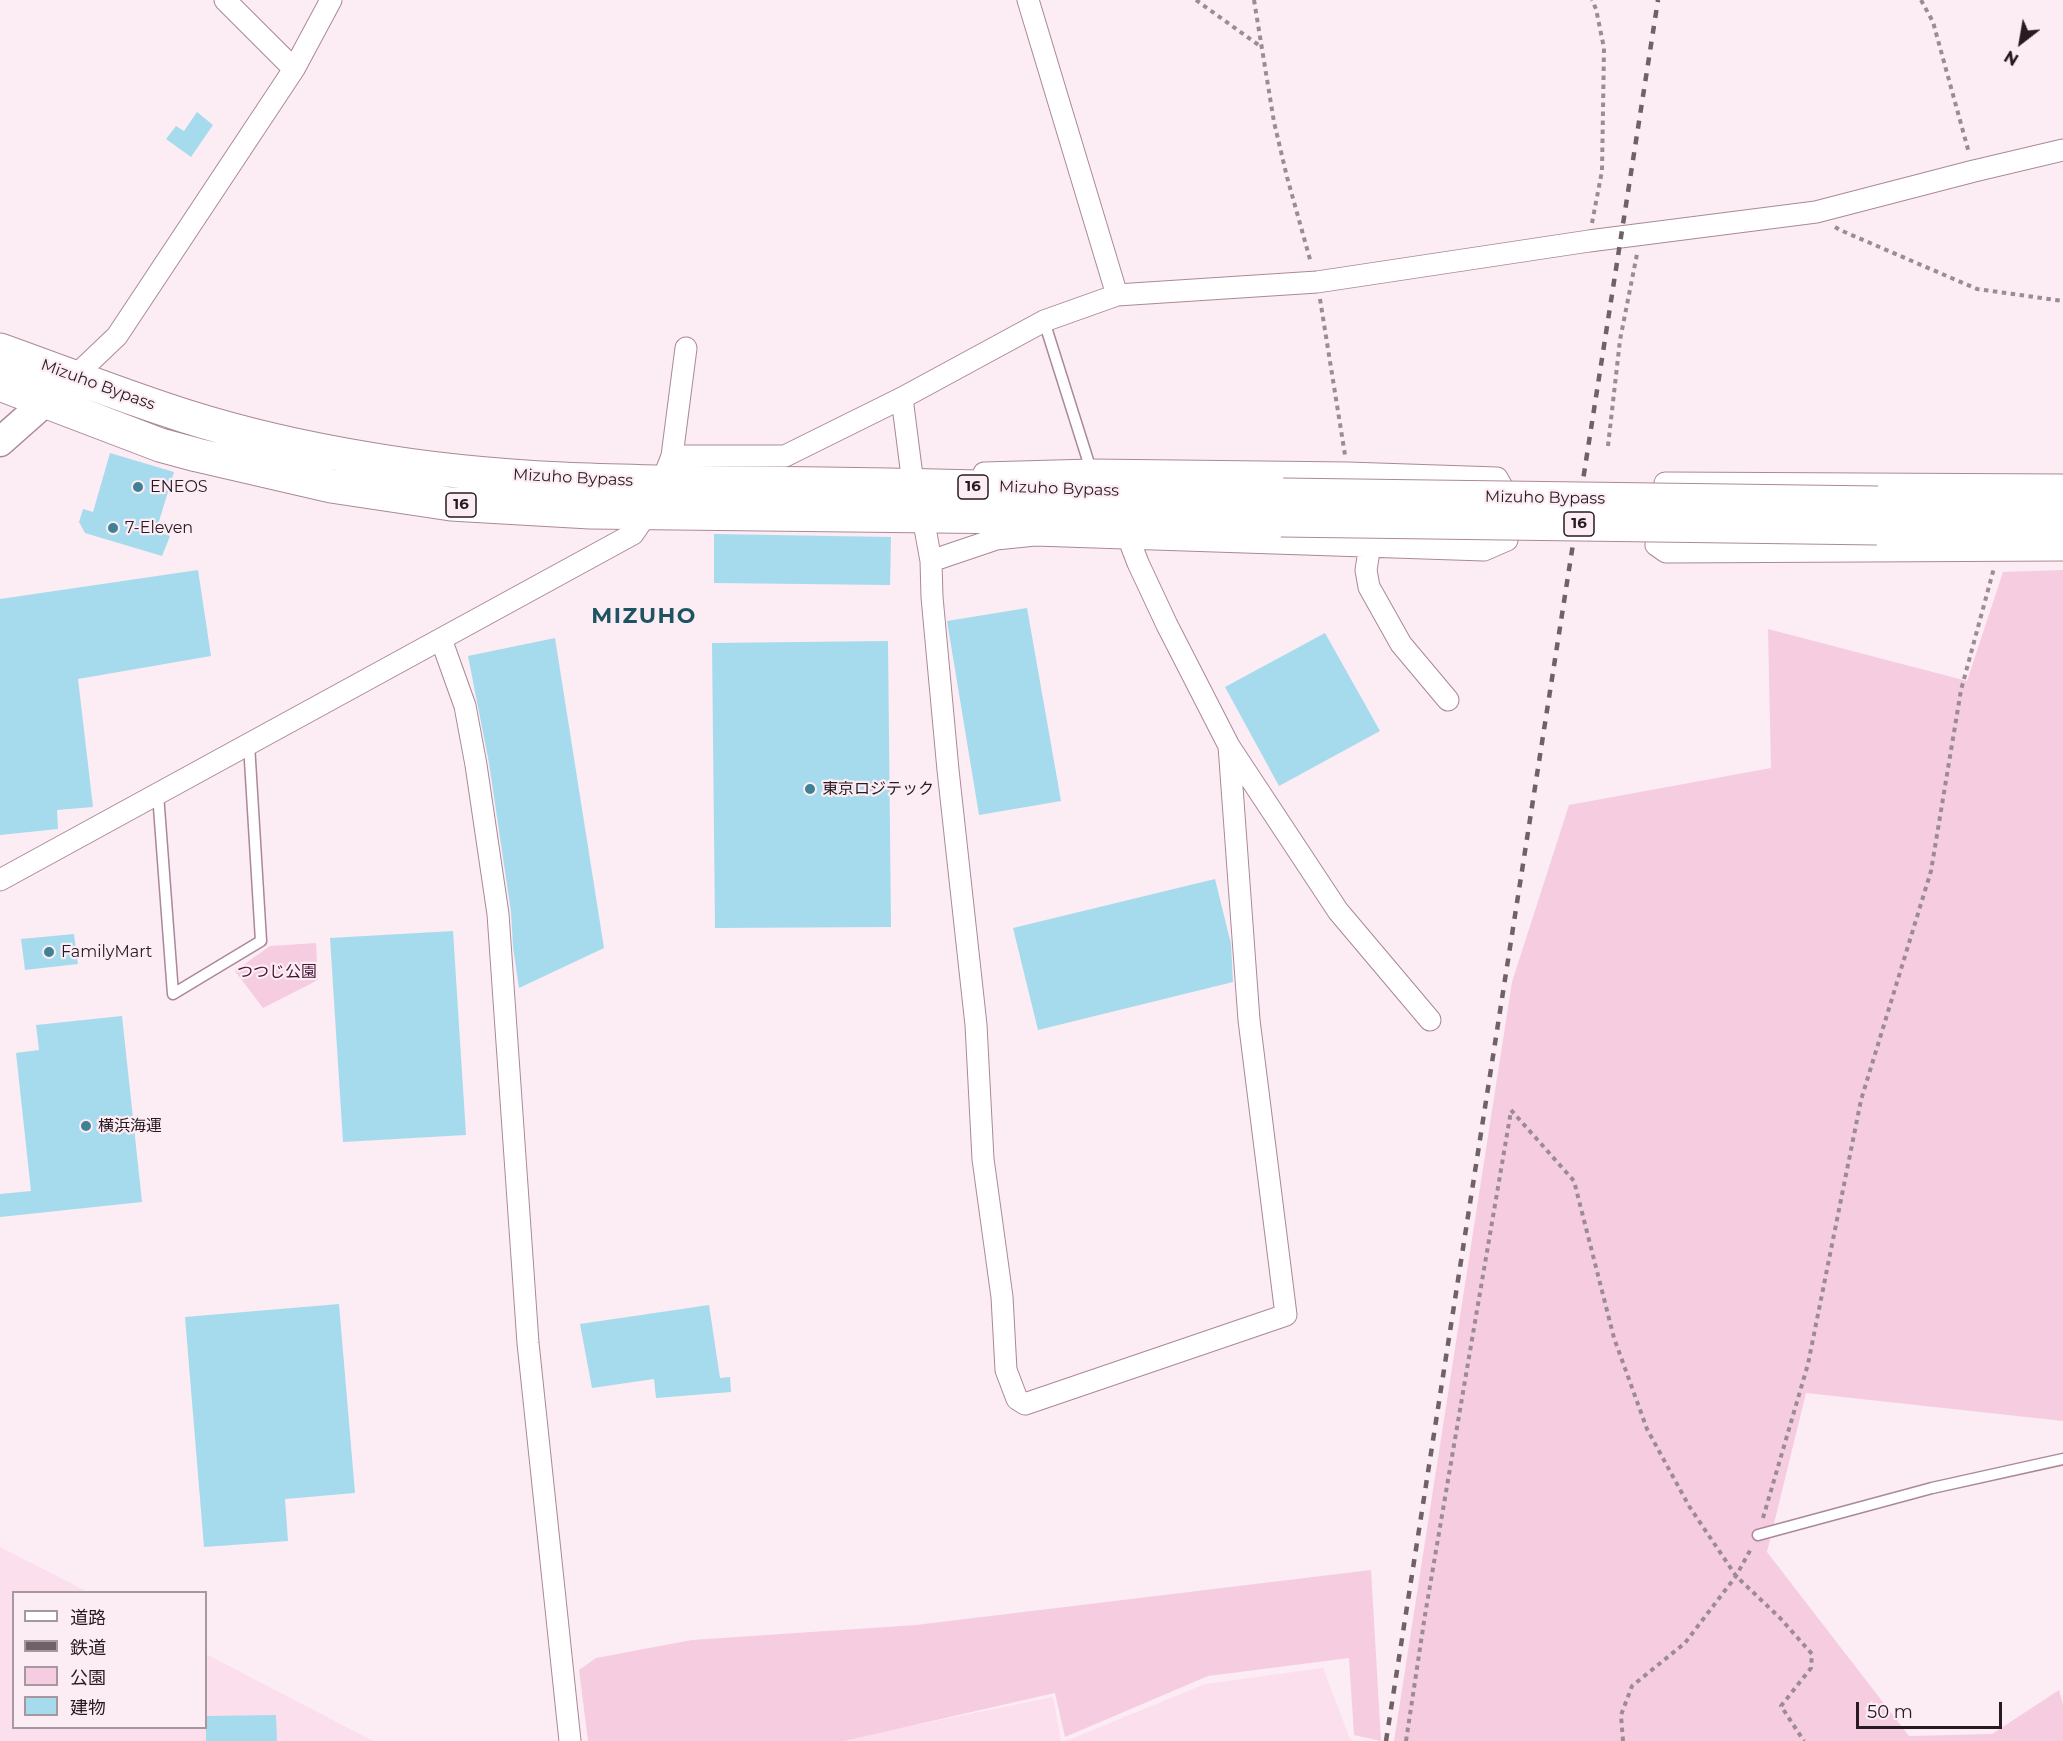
<!DOCTYPE html>
<meta charset="utf-8">
<style>
body{margin:0}
#map{position:relative;width:2063px;height:1741px;overflow:hidden;background:#fcecf4;font-family:Montserrat,"Noto Sans JP",sans-serif}
canvas{display:block}
.legend{position:absolute;left:12px;top:1591px;width:195px;height:138px;box-sizing:border-box;background:#fcecf4;border:2px solid #a798a0;margin:0;padding:8px 10px;list-style:none;font-size:18px;color:#281a21}
.legend li{display:flex;align-items:center;gap:12px;height:30px}
.legend b{width:30px;border:2px solid #a798a0}
.north{position:absolute;left:1991px;top:12px;width:60px;height:60px;-webkit-text-stroke:4px #fcecf4;paint-order:stroke;rotate:211deg;font-size:16px;font-weight:700;line-height:24px;text-align:center;color:#281a21}
.north::after{content:'';display:block;margin:auto;width:21px;height:27px;background:#281a21;clip-path:polygon(50% 0,100% 100%,50% 72%,0 100%)}
.scale{position:absolute;left:1856px;top:1702px;width:146px;height:27px;box-sizing:border-box;border:3px solid #281a21;border-top:0;padding-left:8px;font-size:18px;line-height:21px;white-space:nowrap;color:#281a21;-webkit-text-stroke:4px #fcecf4;paint-order:stroke}
</style>
<div id="map">
<canvas width="2063" height="1741"></canvas>
<ul class="legend">
<li><b style="height:8px;background:#fff"></b>道路</li>
<li><b style="height:8px;background:#706169"></b>鉄道</li>
<li><b style="height:16px;background:#f6cce1"></b>公園</li>
<li><b style="height:16px;background:#a6dbed"></b>建物</li>
</ul>
<div class="north">N</div>
<div class="scale">50 m</div>
</div>
<script>
const context = document.querySelector('canvas').getContext('2d');
context.lineJoin = 'round';
function paint(path, color) { context.fillStyle = color; context.fill(path, 'evenodd'); }
function stroke(path, color, width, dash) { context.strokeStyle = color; context.lineWidth = width; context.lineCap = dash ? 'butt' : 'round'; context.setLineDash(dash || []); context.stroke(path); }
function drawText(font, color, halo, rows, align = 'center') {
  context.font = font + ' Montserrat,"Noto Sans JP",sans-serif'; context.lineWidth = 4.5; context.setLineDash([]); context.textBaseline = 'middle'; context.strokeStyle = halo; context.fillStyle = color; for (const [text, x, y, turn = 0] of rows) {
    context.save(); context.translate(x, y); context.rotate((+turn || 0) * Math.PI / 180); context.textAlign = isNaN(turn) ? turn : align; if (halo) context.strokeText(text, 0, 0); context.fillText(text, 0, 0); context.restore();
  }
}
paint(new Path2D(`
 M 0,1547 L 88,1592 L 14,1592 L 14,1728 L 206,1728 L 206,1654 L 373,1741 L 0,1741 Z
 M 1323,1668 L 1350,1739 L 1353,1741 L 1066,1741 L 1205,1684 Z
 M 1053,1697 L 1061,1741 L 837,1741 Z`), '#fbdfed');
paint(new Path2D(`
 M 2063,570 L 2063,1421 L 1806,1393 L 1767,1552 L 1909,1736 L 1992,1734 L 2059,1690 L 2063,1705 L 2063,1741 L 1394,1741 L 1512,982 L 1569,805 L 1771,768 L 1768,629 L 1967,681 L 2003,572 Z
 M 316,943 L 318,980 L 263,1008 L 235,971 L 270,946 Z
 M 1371,1570 L 1381,1741 L 1354,1735 L 1349,1658 L 1208,1676 L 1065,1737 L 1055,1693 L 844,1741 L 588,1741 L 579,1670 L 596,1658 L 692,1640 L 916,1625 Z`), '#f6cce1');
paint(new Path2D(`
 M 197,112 L 213,125 L 191,157 L 166,139 L 176,126 L 184,131 Z
 M 110,453 L 174,472 L 156,531 L 170,536 L 162,556 L 85,533 L 79,522 L 83,509 L 93,512 Z
 M 714,534 L 891,537 L 890,585 L 714,583 Z
 M 198,570 L 211,656 L 78,679 L 93,807 L 57,810 L 58,829 L 0,835 L 0,599 Z
 M 1027,608 L 1061,801 L 979,815 L 947,621 Z
 M 1325,633 L 1380,731 L 1279,786 L 1225,687 Z
 M 555,638 L 604,948 L 519,988 L 513,947 L 511,912 L 489,763 L 468,656 Z
 M 888,641 L 891,927 L 715,928 L 712,643 Z
 M 1215,879 L 1231,944 L 1233,982 L 1038,1030 L 1013,928 Z
 M 453,931 L 466,1135 L 343,1142 L 330,938 Z
 M 74,934 L 78,964 L 25,970 L 21,939 Z
 M 122,1016 L 142,1202 L 0,1217 L 0,1194 L 31,1191 L 16,1053 L 39,1050 L 36,1025 Z
 M 339,1304 L 355,1493 L 285,1499 L 288,1541 L 204,1547 L 185,1317 Z
 M 709,1305 L 720,1378 L 730,1377 L 731,1392 L 656,1398 L 654,1379 L 592,1388 L 580,1324 Z
 M 276,1715 L 277,1741 L 206,1741 L 206,1716 Z`), '#a6dbed');
const lane = new Path2D(`
 M 1044,321 L 1091,470
 M 158,794 L 173,994 L 261,941 L 249,744
 M 1758,1535 L 1932,1488 L 2063,1459`);
const street = new Path2D(`
 M 225,0 L 294,69
 M 1028,0 L 1117,295
 M 74,377 L 117,336 L 294,69 L 331,0
 M 902,398 L 912,476
 M 672,456 L 785,456 L 902,398 L 1044,321 L 1117,295 L 1317,282 L 1589,241 L 1816,212 L 1974,171 L 2063,150
 M 667,469 L 672,456 L 686,348
 M 2063,485 L 1665,483 L 1656,545 L 1666,552 L 2063,550
 M 923,517 L 931,561 L 932,597 L 948,770 L 976,1025 L 983,1159 L 1002,1297 L 1006,1370 L 1017,1399 L 1025,1404 L 1286,1315 L 1249,1020 L 1229,746
 M 1128,537 L 1138,563 L 1167,625 L 1229,746 L 1338,911 L 1430,1020
 M 1370,545 L 1366,570 L 1369,587 L 1401,644 L 1448,700
 M 931,561 L 996,539 L 1035,535 L 1484,550 L 1507,540 L 1512,504 L 1497,478 L 1348,473 L 1091,470 L 984,473
 M 441,639 L 465,706 L 476,765 L 498,914 L 528,1343 L 570,1741
 M 0,880 L 633,534 L 652,506`);
const secondary = new Path2D(`
 M 0,442 L 61,388`);
const highway = new Path2D(`
 M 0,350 C 62,372 122,396 185,416 C 245,435 307,449 369,459 C 519,485 673,482 825,484 C 978,486 1130,491 1283,495
 M 0,384 L 160,445 L 197,455 L 331,486 L 451,504 L 590,512 L 1281,520
 M 1878,503 L 2063,505
 M 1877,528 L 2063,529`);
stroke(lane, '#ab8899', 13);
stroke(street, '#ab8899', 23);
stroke(secondary, '#ab8899', 31);
stroke(highway, '#ab8899', 35);
stroke(new Path2D(`
 M 1196,0 L 1260,46
 M 1254,0 L 1274,122 L 1287,177 L 1311,263
 M 1921,0 L 1933,22 L 1969,153
 M 1592,223 L 1602,171 L 1604,48 L 1596,9 L 1592,0
 M 1835,227 L 1840,230 L 1977,289 L 2063,301
 M 1320,299 L 1345,455
 M 1608,446 L 1620,340 L 1637,254
 M 1511,1110 L 1574,1181 L 1614,1338 L 1647,1429 L 1689,1506 L 1736,1576 L 1780,1618 L 1812,1654 L 1811,1668 L 1781,1706 L 1804,1741
 M 1763,1518 L 1808,1364 L 1861,1100 L 1931,871 L 1961,690 L 1994,568
 M 1406,1741 L 1425,1615 L 1511,1111
 M 1623,1741 L 1621,1715 L 1632,1686 L 1685,1643 L 1736,1576 L 1752,1547`), '#9b8c94', 4, [4.5, 4.5]);
stroke(lane, '#fff', 10);
stroke(street, '#fff', 21);
stroke(secondary, '#fff', 28);
stroke(highway, '#fff', 33);
stroke(new Path2D(`
 M 1386,1741 L 1658,0`), '#706169', 4.5, [8, 8]);
const highwayBridge = new Path2D(`
 M 1283,495 L 1878,503
 M 1281,520 L 1877,528`);
stroke(highwayBridge, '#ab8899', 35, []);
stroke(highwayBridge, '#fff', 33);
for (const [x, y, r, color] of [
 [138,487,6,"#418195"],
 [113,528,6,"#418195"],
 [810,789,6,"#418195"],
 [49,952,6,"#418195"],
 [86,1126,6,"#418195"]
]) { const dot = new Path2D(); dot.arc(x, y, r, 0, 2 * Math.PI); context.fillStyle = color; context.fill(dot); stroke(dot, '#fcecf4', 2); }
for (const [x, y, w] of [
 [973,487,30],
 [461,505,30],
 [1579,524,30]
]) { const box = new Path2D(); box.roundRect(x - w / 2, y - 12, w, 24, 4.5); context.fillStyle = '#fcecf4'; context.fill(box); stroke(box, '#281a21', 1.5); }
drawText('bold 15px', '#281a21', null, [
 ["16",973,487],
 ["16",461,505],
 ["16",1579,524]
]);
drawText('16px', '#281a21', '#fcecf4', [
 ["Mizuho Bypass",98,385,20],
 ["Mizuho Bypass",573,478,3],
 ["Mizuho Bypass",1059,489,2],
 ["Mizuho Bypass",1545,498,1]
]);
drawText('16px', '#281a21', '#fcecf4', [
 ["ENEOS",150,487],
 ["7-Eleven",125,528],
 ["東京ロジテック",822,789],
 ["FamilyMart",61,952],
 ["横浜海運",98,1126]
], 'left');
drawText('16px', '#461132', '#fcecf4', [
 ["つつじ公園",277,972]
]);
context.letterSpacing = '1.5px';
drawText('bold 22px', '#1e5362', '#fcecf4', [
 ["MIZUHO",644,617]
]);
context.letterSpacing = '0px';
</script>
